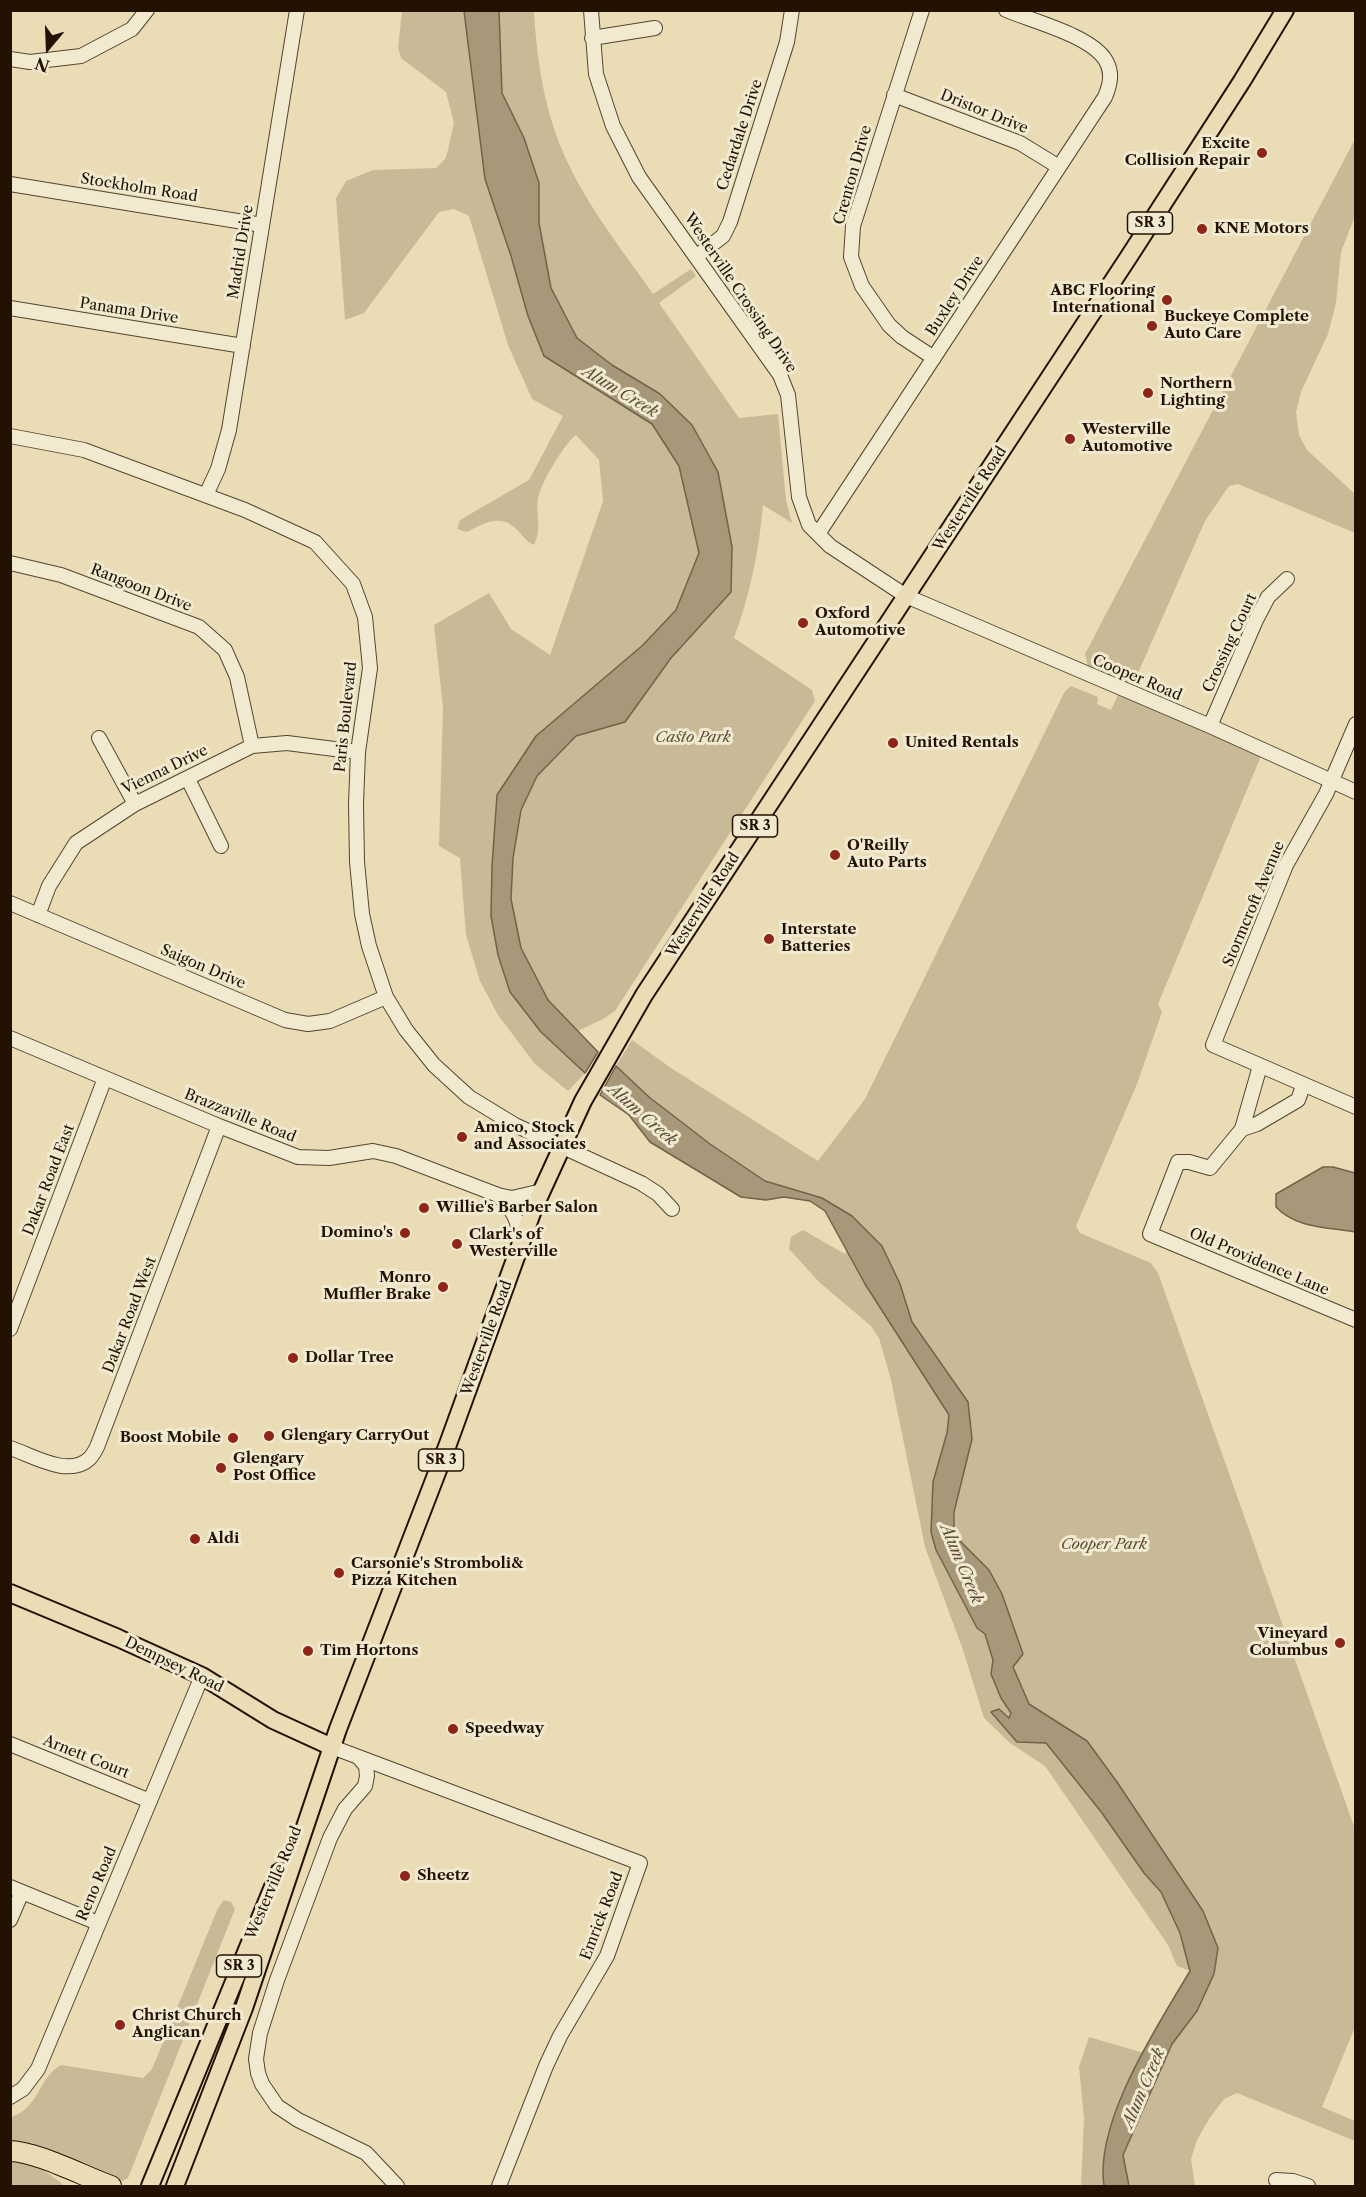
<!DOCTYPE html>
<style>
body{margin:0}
#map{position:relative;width:1366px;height:2197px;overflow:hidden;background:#eaddb6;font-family:"Libre Caslon Text",serif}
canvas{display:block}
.frame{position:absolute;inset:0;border:12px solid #231202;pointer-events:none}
.north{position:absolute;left:18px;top:18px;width:60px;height:60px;-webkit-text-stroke:4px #f1e9d0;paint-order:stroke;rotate:199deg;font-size:16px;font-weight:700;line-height:24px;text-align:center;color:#231202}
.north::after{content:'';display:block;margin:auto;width:21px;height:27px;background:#231202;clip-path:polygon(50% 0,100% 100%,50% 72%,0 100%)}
</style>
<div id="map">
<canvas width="1366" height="2197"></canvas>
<div class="frame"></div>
<div class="north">N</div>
</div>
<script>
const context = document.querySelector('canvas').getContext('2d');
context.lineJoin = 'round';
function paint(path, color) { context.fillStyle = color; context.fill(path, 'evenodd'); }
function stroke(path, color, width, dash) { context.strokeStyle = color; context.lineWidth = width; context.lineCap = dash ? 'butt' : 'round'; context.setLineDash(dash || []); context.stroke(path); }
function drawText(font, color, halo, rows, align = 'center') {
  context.font = font + ' "Libre Caslon Text",serif'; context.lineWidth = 6; context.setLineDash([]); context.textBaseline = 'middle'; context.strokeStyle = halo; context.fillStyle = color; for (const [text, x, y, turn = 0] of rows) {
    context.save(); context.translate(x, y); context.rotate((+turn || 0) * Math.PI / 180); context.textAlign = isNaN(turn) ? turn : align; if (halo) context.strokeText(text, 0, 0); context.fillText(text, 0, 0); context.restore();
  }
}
paint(new Path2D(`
 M 402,11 L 464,11 L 474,82 L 511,256 L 528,316 L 544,355 L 652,424 L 679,466 L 699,553 L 676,610 L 643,645 L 536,736 L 492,866 L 491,916 L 498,955 L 541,1032 L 585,1073 L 568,1091 L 535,1064 L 498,1015 L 480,981 L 466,935 L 460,858 L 439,846 L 443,708 L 434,625 L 489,593 L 511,629 L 550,655 L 603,501 L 599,460 L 576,435 C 564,444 544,479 539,494 C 534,511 543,526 534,545 C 525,541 523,535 516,529 C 501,513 482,524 467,532 L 457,529 L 460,520 L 529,480 L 563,416 L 532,399 L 508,345 L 469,216 L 454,209 L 439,212 L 364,313 L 345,320 L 336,198 L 346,181 L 373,170 L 436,168 L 446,158 L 454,123 L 446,92 L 401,58 L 398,48 Z
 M 489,11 L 534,11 C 537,63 545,115 568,163 C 590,210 624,252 653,294 L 691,269 L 696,276 L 659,303 L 739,418 L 778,414 L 786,500 L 792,523 L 763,505 C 759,551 750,595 734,638 L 812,690 L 815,701 L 615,1011 L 603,1019 L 578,1031 L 548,1000 L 521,948 L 511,899 L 513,858 L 521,810 L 537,776 L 576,736 L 613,725 L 661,671 L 671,658 L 715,510 L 646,409 L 570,369 L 495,118 Z
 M 1355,139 L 1355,216 L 1341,252 L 1336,303 L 1328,334 L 1301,392 L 1296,412 L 1299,435 L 1307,450 L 1355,494 L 1355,533 L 1238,484 L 1229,486 L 1205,521 L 1135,680 L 1128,683 L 1088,666 L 1085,654 Z
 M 1071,686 L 1098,697 L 1097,704 L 1111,710 L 1118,695 L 1261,756 L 1158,1004 L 1162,1012 L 1137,1084 L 1076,1226 L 1080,1233 L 1151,1263 L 1158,1273 L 1355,1829 L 1355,2027 L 1322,2107 L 1355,2121 L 1355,2141 L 1237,2093 L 1224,2099 L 1209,2119 L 1197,2140 L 1191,2159 L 1195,2186 L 1129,2186 L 1123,2155 L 1172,2044 L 1181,2032 L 1208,1948 L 1050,1745 L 1004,1667 L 954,1535 L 959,1421 L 938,1398 L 949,1415 L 947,1433 L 933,1482 L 936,1551 L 977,1628 L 985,1634 L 993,1660 L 991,1674 L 1001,1698 L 1011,1713 L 1010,1718 L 999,1709 L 992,1713 L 1017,1742 L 1045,1743 L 1102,1813 L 1144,1873 L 1161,1892 L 1180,1933 L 1190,1971 L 1177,1966 L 1168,1945 L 1045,1766 L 1010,1743 L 984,1718 L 963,1650 L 925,1547 L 891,1380 L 879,1338 L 871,1326 L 819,1282 L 789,1249 L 791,1237 L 803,1230 L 845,1254 L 857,1221 L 822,1198 L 765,1181 L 710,1144 L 649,1097 L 616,1066 L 632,1040 L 671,1068 L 818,1161 L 865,1099 L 1065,691 Z
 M 224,1900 L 231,1902 L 235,1909 L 128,2178 L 118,2183 L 11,2144 L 11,2117 C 40,2108 38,2077 61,2065 L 143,2078 L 152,2069 L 218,1908 Z
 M 1089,2037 L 1144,2053 C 1123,2093 1097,2139 1104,2186 L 1081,2186 L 1084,2119 L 1079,2067 Z
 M 11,2157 C 31,2164 48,2170 64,2186 L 11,2186 Z`), '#c8ba97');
const water = new Path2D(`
 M 464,11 L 499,11 L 502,93 L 524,138 L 539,183 L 539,223 L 551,288 L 577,338 L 612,365 L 660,394 L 692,425 L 718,472 L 732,547 L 731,592 L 671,658 L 625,722 L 576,736 L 537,776 L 521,810 L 513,858 L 511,899 L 521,948 L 548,1000 L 598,1052 L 585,1073 L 541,1032 L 510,992 L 498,955 L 491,916 L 492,866 L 497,795 L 536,736 L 643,645 L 676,610 L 699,553 L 679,466 L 652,424 L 544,356 L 528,316 L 511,256 L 485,179 Z
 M 616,1066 L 649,1097 L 710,1144 L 765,1181 L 822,1198 L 852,1216 L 882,1246 L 900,1284 L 912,1322 L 968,1402 L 972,1439 L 954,1512 L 954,1535 L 989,1570 L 1002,1594 L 1023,1654 L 1013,1667 L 1029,1704 L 1087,1741 L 1117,1782 L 1203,1911 L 1218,1948 L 1214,1974 L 1197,2011 L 1172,2044 L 1123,2155 L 1129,2186 L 1104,2186 C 1094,2122 1158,2025 1190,1971 L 1180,1933 L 1161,1892 L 1144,1873 L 1102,1813 L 1046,1743 L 1017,1742 L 991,1712 L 999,1709 L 1009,1718 L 1011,1713 L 1001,1698 L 991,1674 L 993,1660 L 985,1634 L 977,1628 L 936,1550 L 931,1532 L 933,1482 L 947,1433 L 949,1415 L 865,1284 L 825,1211 L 810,1201 L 784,1197 L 766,1200 L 741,1197 L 650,1142 L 629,1115 L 600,1095 Z
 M 1323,1167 L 1333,1167 L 1355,1173 L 1355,1232 C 1328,1227 1297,1229 1276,1207 L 1276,1194 Z`);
paint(water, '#a69879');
stroke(water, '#726249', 1.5);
const minor = new Path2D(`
 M 591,10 L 596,74 L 613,126 L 639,177 L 780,375 L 788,395 L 799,497 L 809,525 L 830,546 L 906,596 L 1210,726 L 1356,792
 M 922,10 L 853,226 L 851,257 L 862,286 L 889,325 L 902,337 L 934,358
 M 592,38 L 655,28
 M 10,59 L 30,62 L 81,56 L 132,29 L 147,10
 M 894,95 L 1020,143 L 1059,167
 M 10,184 L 262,225
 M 697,256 L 723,236 L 730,222 L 787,42 L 792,10
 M 10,308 L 243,346
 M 10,436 L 84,450 L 245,510 L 315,542 L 353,584 L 365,617 L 370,668 L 358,752 L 356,804 L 357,862 L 362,914 L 369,946 L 386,997 L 406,1030 L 434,1065 L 469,1097 L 515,1125 L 641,1183 L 658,1194 L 672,1209
 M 206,495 L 218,469 L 229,430 L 297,10
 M 818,534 L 1105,97 C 1110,85 1113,73 1106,61 C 1092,36 1032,21 1006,10
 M 10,563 L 61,575 L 199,627 L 225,650 L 237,677 L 252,746
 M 1356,724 L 1326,794 L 1286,865 L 1213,1045 L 1356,1107
 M 1210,726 L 1256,620 L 1268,597 L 1287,579
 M 99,738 L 135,804
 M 188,779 L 221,846
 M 10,903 L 285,1020 L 308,1024 L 330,1021 L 386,997
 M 38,915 L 49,886 L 76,843 L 135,804 L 252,746 L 287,743 L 358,752
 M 10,1038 L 219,1126 L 298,1157 L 329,1158 L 373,1151 L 396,1156 L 498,1195 L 512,1198 L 542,1191
 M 1260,1066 L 1242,1129 L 1210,1168 L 1189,1162 L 1178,1162 L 1150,1234 L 1356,1320
 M 1242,1129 L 1257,1124 L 1298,1100 L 1303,1086
 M 498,1195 C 515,1212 518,1220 521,1243
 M 10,1329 L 105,1078
 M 10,1448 C 32,1455 68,1478 89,1459 C 92,1456 95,1451 97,1447 L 219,1126
 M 10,1744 L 150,1801
 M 332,1747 L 640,1863 L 607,1956 L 560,2036 L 546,2066 L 499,2186
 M 359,1758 L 366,1766 L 367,1776 L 365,1786 L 345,1809 L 330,1838 L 277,1980 L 260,2033 L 256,2059 L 258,2073 L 262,2084 L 277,2106 L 298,2120 L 366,2153 L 397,2186
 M 10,1887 L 98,1923
 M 10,1920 L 22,1892
 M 10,2097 L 23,2089 L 38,2069 L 202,1676
 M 1276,2180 L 1293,2181 L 1308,2186`);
const major = new Path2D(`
 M 10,1593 L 118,1638 L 202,1676 L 273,1720 L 332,1747
 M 150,2186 L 279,1872
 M 175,2186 L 244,2008 L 338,1729 L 448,1444 L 533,1210 L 583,1101 L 644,995 L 1130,255 L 1242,81 L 1285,10`);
const highway = new Path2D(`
 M 10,2151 C 38,2152 83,2176 111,2186`);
stroke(minor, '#55452f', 16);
stroke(major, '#231202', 20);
stroke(highway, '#231202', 22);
stroke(minor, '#f1e9d0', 14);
stroke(major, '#eaddb6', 16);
stroke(highway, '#eaddb6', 20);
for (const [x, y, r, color] of [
 [1262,153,6,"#8f2418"],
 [1202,229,6,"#8f2418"],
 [1167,300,6,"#8f2418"],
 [1152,326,6,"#8f2418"],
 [1148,393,6,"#8f2418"],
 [1070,439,6,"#8f2418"],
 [803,623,6,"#8f2418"],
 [893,743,6,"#8f2418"],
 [835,855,6,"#8f2418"],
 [769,939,6,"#8f2418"],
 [462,1137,6,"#8f2418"],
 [424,1208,6,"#8f2418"],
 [405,1233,6,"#8f2418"],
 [457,1244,6,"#8f2418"],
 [443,1287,6,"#8f2418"],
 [293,1358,6,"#8f2418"],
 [269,1436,6,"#8f2418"],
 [233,1438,6,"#8f2418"],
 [221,1468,6,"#8f2418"],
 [195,1539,6,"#8f2418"],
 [339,1573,6,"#8f2418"],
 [1340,1643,6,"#8f2418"],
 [308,1651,6,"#8f2418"],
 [453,1729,6,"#8f2418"],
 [405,1876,6,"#8f2418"],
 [120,2025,6,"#8f2418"]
]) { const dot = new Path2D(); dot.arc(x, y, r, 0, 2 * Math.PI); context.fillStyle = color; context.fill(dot); stroke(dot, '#f1e9d0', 2); }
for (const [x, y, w] of [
 [1150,223,45],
 [755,826,45],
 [441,1460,45],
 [239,1966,45]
]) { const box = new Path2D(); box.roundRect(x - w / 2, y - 11, w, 22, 4.5); context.fillStyle = '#f1e9d0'; context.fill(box); stroke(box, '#231202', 1.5); }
drawText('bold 14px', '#231202', null, [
 ["SR 3",1150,223],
 ["SR 3",755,826],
 ["SR 3",441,1460],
 ["SR 3",239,1966]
]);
drawText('15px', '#231202', '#f1e9d0', [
 ["Dristor Drive",984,112,22],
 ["Cedardale Drive",740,135,-72],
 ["Crenton Drive",853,175,-74],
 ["Stockholm Road",139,188,9],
 ["Madrid Drive",241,252,-81],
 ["Westerville Crossing Drive",740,293,56],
 ["Buxley Drive",955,296,-57],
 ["Panama Drive",129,311,9],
 ["Westerville Road",970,499,-57],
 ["Rangoon Drive",141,588,21],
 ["Crossing Court",1230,643,-65],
 ["Cooper Road",1137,678,23],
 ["Paris Boulevard",346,717,-84],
 ["Vienna Drive",165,770,-26],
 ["Stormcroft Avenue",1254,904,-67],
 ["Westerville Road",703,905,-57],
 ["Saigon Drive",203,967,23],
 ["Brazzaville Road",240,1116,22],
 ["Dakar Road East",49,1180,-69],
 ["Old Providence Lane",1259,1262,23],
 ["Dakar Road West",130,1315,-69],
 ["Westerville Road",487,1338,-70],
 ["Dempsey Road",174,1665,26],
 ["Arnett Court",86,1757,22],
 ["Westerville Road",274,1883,-67],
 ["Reno Road",97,1884,-67],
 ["Emrick Road",602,1916,-69]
]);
drawText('bold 15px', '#231202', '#f1e9d0', [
 ["Excite",1250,144,"right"],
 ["Collision Repair",1250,161,"right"],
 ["KNE Motors",1214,229],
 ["ABC Flooring",1155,291,"right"],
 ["International",1155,308,"right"],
 ["Buckeye Complete",1164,317],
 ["Auto Care",1164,334],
 ["Northern",1160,384],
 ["Lighting",1160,401],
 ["Westerville",1082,430],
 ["Automotive",1082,447],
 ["Oxford",815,614],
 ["Automotive",815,631],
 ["United Rentals",905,743],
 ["O'Reilly",847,846],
 ["Auto Parts",847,863],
 ["Interstate",781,930],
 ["Batteries",781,947],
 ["Amico, Stock",474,1128],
 ["and Associates",474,1145],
 ["Willie's Barber Salon",436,1208],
 ["Domino's",393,1233,"right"],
 ["Clark's of",469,1235],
 ["Westerville",469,1252],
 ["Monro",431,1278,"right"],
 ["Muffler Brake",431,1295,"right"],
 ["Dollar Tree",305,1358],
 ["Glengary CarryOut",281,1436],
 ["Boost Mobile",221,1438,"right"],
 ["Glengary",233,1459],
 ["Post Office",233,1476],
 ["Aldi",207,1539],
 ["Carsonie's Stromboli&",351,1564],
 ["Pizza Kitchen",351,1581],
 ["Vineyard",1328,1634,"right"],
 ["Columbus",1328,1651,"right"],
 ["Tim Hortons",320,1651],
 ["Speedway",465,1729],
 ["Sheetz",417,1876],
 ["Christ Church",132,2016],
 ["Anglican",132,2033]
], 'left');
drawText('italic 15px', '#5d4d36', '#f1e9d0', [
 ["Casto Park",693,738],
 ["Cooper Park",1104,1545]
]);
drawText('italic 16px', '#5e4e38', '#f1e9d0', [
 ["Alum Creek",620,392,31],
 ["Alum Creek",642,1115,41],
 ["Alum Creek",961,1564,67],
 ["Alum Creek",1144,2088,-67]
]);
</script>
